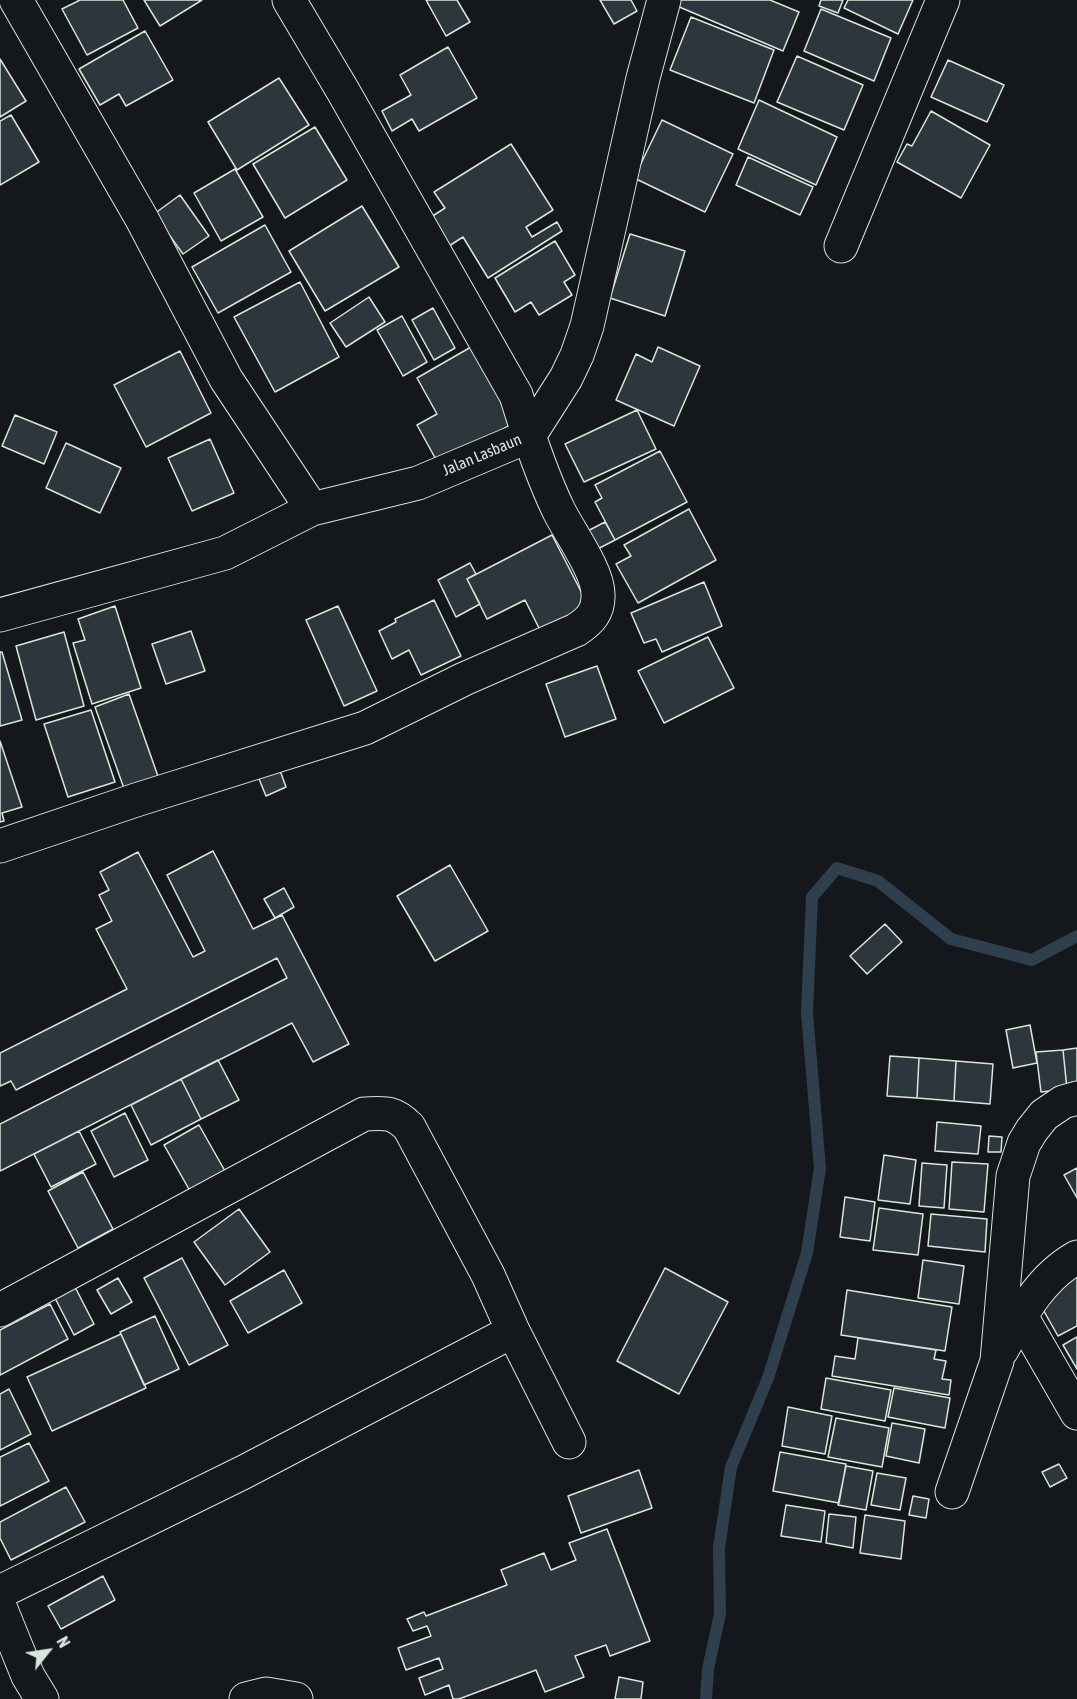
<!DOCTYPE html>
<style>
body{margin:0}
#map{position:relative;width:1077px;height:1699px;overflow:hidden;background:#14181c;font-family:"Asap Condensed",sans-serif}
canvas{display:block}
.north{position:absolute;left:18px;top:1621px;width:60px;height:60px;-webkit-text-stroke:4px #14181c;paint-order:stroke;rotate:60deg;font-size:16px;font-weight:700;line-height:24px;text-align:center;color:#d8e6dc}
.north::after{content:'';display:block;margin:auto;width:21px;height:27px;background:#d8e6dc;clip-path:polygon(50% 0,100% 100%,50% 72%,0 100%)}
</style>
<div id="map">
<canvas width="1077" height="1699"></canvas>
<div class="north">N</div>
</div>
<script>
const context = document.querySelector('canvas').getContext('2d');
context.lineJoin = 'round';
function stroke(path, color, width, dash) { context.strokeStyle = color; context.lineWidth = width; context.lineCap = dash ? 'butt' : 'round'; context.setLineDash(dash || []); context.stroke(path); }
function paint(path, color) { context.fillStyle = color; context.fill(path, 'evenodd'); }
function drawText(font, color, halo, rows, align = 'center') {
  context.font = font + ' "Asap Condensed",sans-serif'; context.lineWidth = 4.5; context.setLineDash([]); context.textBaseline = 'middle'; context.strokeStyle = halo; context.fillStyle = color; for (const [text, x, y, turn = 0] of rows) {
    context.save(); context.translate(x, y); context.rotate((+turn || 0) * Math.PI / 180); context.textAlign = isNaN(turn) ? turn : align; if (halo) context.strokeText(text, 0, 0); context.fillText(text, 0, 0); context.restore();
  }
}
stroke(new Path2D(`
 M 706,1699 L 708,1669 L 720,1614 L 719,1548 L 731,1467 L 768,1378 L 807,1253 L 820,1168 L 807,1013 L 812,897 L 837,868 L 878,881 L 951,939 L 1032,960 L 1077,936`), '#2f3f4d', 12);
const building = new Path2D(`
 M 80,0 L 123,0 L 138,28 L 87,55 L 62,9 Z
 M 144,0 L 202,0 L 160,26 Z
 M 426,0 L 457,0 L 470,22 L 446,36 Z
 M 600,0 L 631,0 L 637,11 L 614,24 Z
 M 680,0 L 770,0 L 799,12 L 783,51 L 677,6 Z
 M 821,0 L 843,0 L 838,13 L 819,6 Z
 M 848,0 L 913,0 L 898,34 L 844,8 Z
 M 821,9 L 891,38 L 874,81 L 804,51 Z
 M 691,17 L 774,50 L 754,103 L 670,70 Z
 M 145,31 L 173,80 L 126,106 L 119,94 L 100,105 L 79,69 Z
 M 448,47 L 477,98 L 419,131 L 412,119 L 392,131 L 382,111 L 411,95 L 400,75 Z
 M 797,56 L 863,85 L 844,130 L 777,102 Z
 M 0,59 L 26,101 L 0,117 Z
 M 948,60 L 1004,85 L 987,122 L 931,97 Z
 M 279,78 L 309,125 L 237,170 L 208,122 Z
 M 759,100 L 837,137 L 816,185 L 738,149 Z
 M 931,111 L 990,145 L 961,198 L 897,162 L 907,144 L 912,146 Z
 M 11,115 L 39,162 L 0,185 L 0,121 Z
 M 662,120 L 733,154 L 705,212 L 634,178 Z
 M 315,127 L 347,180 L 285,218 L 253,164 Z
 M 511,144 L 553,210 L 526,227 L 532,237 L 557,222 L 562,231 L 488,278 L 463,237 L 449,246 L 431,217 L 445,208 L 434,192 Z
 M 748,157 L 813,187 L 800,215 L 736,185 Z
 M 235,169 L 263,217 L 221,241 L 194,193 Z
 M 180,195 L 209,236 L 183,254 L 154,214 Z
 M 362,206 L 399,267 L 325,311 L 289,251 Z
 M 265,225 L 291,272 L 218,313 L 192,267 Z
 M 630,234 L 685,251 L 665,316 L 610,298 Z
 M 555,241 L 575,275 L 564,282 L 572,295 L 539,315 L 531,302 L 515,312 L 495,278 Z
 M 300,282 L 339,357 L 275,392 L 234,317 Z
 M 369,297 L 385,322 L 346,347 L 330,323 Z
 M 433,308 L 455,348 L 434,360 L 412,320 Z
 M 402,316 L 427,362 L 403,376 L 377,330 Z
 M 471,347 L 514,423 L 439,465 L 417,425 L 437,414 L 417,378 Z
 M 658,347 L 700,366 L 674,426 L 616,400 L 636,354 L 652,362 Z
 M 180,351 L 211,413 L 146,447 L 114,385 Z
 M 637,410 L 656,449 L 584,482 L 565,444 Z
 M 15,415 L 57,432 L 44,464 L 2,446 Z
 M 210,439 L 234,493 L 192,511 L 168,458 Z
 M 66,443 L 121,468 L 100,513 L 46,488 Z
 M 660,451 L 687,502 L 615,540 L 595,502 L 602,498 L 595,485 Z
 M 689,509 L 716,560 L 638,603 L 616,564 L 631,556 L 624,545 Z
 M 605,522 L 615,540 L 588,554 L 578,536 Z
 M 552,535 L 588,605 L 540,630 L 525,600 L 487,619 L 467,579 Z
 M 470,563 L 476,574 L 467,579 L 480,604 L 456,617 L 438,580 Z
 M 704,582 L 722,626 L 662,652 L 656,639 L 644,643 L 631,613 Z
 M 434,600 L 461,656 L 421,675 L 409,650 L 392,659 L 379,631 L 396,622 L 395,619 Z
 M 115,606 L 141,688 L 92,704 L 73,643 L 85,640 L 78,619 Z
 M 338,606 L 377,691 L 344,706 L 306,620 Z
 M 191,631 L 205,671 L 166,684 L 152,644 Z
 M 64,632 L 84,706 L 36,720 L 16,646 Z
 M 708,637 L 734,688 L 664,723 L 638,671 Z
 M 0,652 L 2,652 L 22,720 L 0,726 Z
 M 597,666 L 616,719 L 565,737 L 546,684 Z
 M 129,694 L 160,782 L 126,794 L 95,707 Z
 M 91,710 L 115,782 L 68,797 L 44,724 Z
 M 0,741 L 22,807 L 2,813 L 4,821 L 0,822 Z
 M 278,765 L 286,787 L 266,796 L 257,774 Z
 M 213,851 L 253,929 L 282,915 L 349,1044 L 313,1062 L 292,1023 L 0,1171 L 0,1124 L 287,978 L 277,958 L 16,1090 L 11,1081 L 0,1086 L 0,1053 L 127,989 L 96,929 L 112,921 L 99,895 L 109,890 L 100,872 L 138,852 L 193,957 L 205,951 L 167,875 Z
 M 450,865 L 488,931 L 435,961 L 397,896 Z
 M 284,888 L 294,907 L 275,918 L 264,899 Z
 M 885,924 L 902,942 L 867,974 L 850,956 Z
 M 1030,1025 L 1037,1063 L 1013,1068 L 1006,1030 Z
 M 1077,1048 L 1077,1088 L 1067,1089 L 1063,1050 Z
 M 1063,1050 L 1067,1089 L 1041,1092 L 1036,1052 Z
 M 890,1056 L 919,1058 L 917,1098 L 887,1096 Z
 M 919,1058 L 956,1061 L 954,1101 L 917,1098 Z
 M 218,1060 L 239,1100 L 201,1119 L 181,1079 Z
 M 956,1061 L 993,1064 L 990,1104 L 954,1101 Z
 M 181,1079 L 201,1119 L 151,1145 L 131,1105 Z
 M 125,1113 L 148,1160 L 114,1177 L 91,1131 Z
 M 937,1122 L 981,1126 L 978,1154 L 935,1151 Z
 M 199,1125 L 225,1171 L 190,1191 L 164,1145 Z
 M 79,1131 L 96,1164 L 51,1187 L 34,1154 Z
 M 989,1136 L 1002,1137 L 1001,1152 L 988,1152 Z
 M 884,1155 L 916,1160 L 910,1204 L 878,1200 Z
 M 952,1162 L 988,1164 L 984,1212 L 949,1209 Z
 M 922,1163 L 947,1165 L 944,1208 L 919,1206 Z
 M 1077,1168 L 1077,1198 L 1064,1175 Z
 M 83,1172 L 113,1229 L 78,1248 L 48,1191 Z
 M 845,1197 L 875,1202 L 870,1241 L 840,1237 Z
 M 879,1208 L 923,1214 L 918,1255 L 873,1250 Z
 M 239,1209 L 270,1252 L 225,1285 L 194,1242 Z
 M 931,1214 L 987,1219 L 985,1252 L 928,1246 Z
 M 182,1258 L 228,1345 L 189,1365 L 144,1278 Z
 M 923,1260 L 964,1266 L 959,1304 L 918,1298 Z
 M 665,1268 L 728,1302 L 679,1394 L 617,1361 Z
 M 284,1270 L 302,1303 L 248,1333 L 230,1301 Z
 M 1077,1276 L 1077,1326 L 1058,1336 L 1037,1299 Z
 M 118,1278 L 132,1302 L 111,1314 L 97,1290 Z
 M 74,1285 L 94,1324 L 74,1335 L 54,1296 Z
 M 847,1290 L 952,1307 L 945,1351 L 841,1335 Z
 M 50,1304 L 68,1339 L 0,1375 L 0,1330 Z
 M 155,1316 L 179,1369 L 144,1385 L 120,1332 Z
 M 121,1334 L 146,1388 L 52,1431 L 27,1377 Z
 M 1077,1337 L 1077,1369 L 1063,1345 Z
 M 858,1338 L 936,1350 L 934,1359 L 946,1361 L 942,1379 L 951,1380 L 949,1395 L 832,1376 L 835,1356 L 855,1359 Z
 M 826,1378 L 891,1390 L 885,1421 L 821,1409 Z
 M 894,1388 L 950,1398 L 945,1428 L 888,1417 Z
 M 9,1389 L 31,1434 L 0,1450 L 0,1394 Z
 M 788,1407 L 832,1416 L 825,1454 L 782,1446 Z
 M 836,1418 L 889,1428 L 882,1467 L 828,1457 Z
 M 892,1423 L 925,1429 L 919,1463 L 886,1456 Z
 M 29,1443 L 49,1481 L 0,1506 L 0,1457 Z
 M 780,1452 L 846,1464 L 839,1503 L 773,1491 Z
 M 1059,1464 L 1067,1478 L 1050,1487 L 1042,1472 Z
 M 846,1466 L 873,1471 L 866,1510 L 838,1505 Z
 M 639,1470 L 652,1508 L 581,1533 L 568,1496 Z
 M 877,1473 L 906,1478 L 900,1510 L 871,1505 Z
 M 66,1487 L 85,1522 L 11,1560 L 0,1538 L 0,1522 Z
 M 913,1496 L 929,1499 L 926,1518 L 909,1515 Z
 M 786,1505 L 825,1511 L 821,1542 L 781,1536 Z
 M 829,1514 L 856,1517 L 853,1548 L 826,1543 Z
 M 865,1515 L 905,1521 L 901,1559 L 860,1553 Z
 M 607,1529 L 650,1641 L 610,1656 L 606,1645 L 575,1656 L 584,1677 L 545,1692 L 536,1670 L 459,1699 L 453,1699 L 449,1685 L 425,1695 L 419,1678 L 443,1669 L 439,1658 L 406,1670 L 398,1648 L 431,1636 L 427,1626 L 413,1631 L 407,1619 L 424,1612 L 426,1616 L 507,1585 L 501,1570 L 544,1553 L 551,1570 L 576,1560 L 569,1543 Z
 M 103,1576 L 115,1600 L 61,1629 L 48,1606 Z
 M 619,1677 L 643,1682 L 641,1699 L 615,1699 Z`);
paint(building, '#2c363c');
stroke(building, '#d8e6dc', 1.5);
const minor = new Path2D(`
 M 16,0 L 142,219 L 226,379 L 312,509
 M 841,246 L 943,0
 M 0,615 L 225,553 L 312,509 L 418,483 L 529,436 L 566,378 L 577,355 L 587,326 L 643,78 L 664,0
 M 0,846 L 136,800 L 365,728 L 464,679 L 576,630 C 590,621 599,612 598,594 C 598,571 570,533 559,511 C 541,474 528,434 516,395 L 343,91 L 289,0
 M 0,1310 L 364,1114 C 386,1113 393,1111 409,1127 L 488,1275 L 513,1331 L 569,1442
 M 1021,1316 L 1077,1413
 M 1002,1350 C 1022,1313 1040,1278 1077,1257
 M 952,1492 L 997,1361 L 1013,1176 L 1024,1143 L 1032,1130 L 1044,1115 L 1063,1102 L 1077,1098
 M 0,1592 L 244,1472 L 513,1331
 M 0,1607 L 28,1676 L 42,1699
 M 246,1699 L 266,1694 L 296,1699`);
stroke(minor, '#d8e6dc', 35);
stroke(minor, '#14181c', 33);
drawText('16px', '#d8e6dc', '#14181c', [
 ["Jalan Lasbaun",482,455,-23]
]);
</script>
